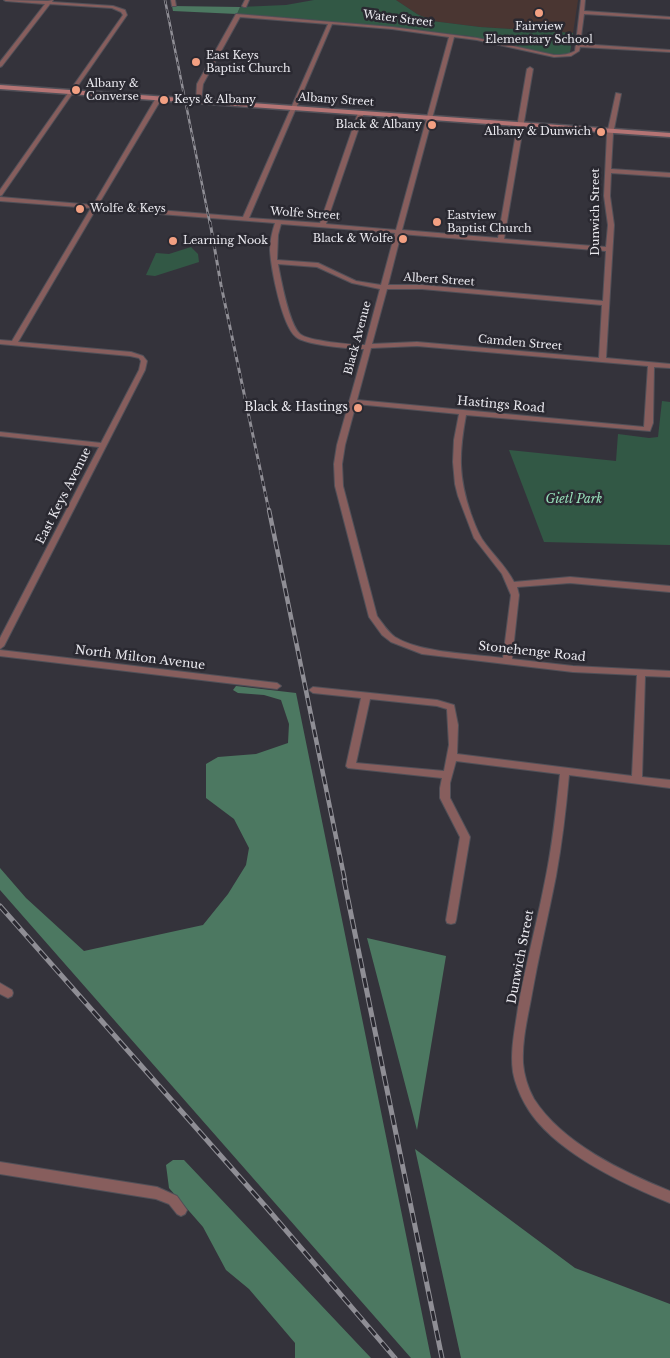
<!DOCTYPE html>
<style>
body{margin:0}
canvas{display:block;background:#34333b}
</style>
<canvas width="670" height="1358"></canvas>
<script>
const context = document.querySelector('canvas').getContext('2d');
context.lineJoin = 'round';
function paint(path, color) { context.fillStyle = color; context.fill(path, 'evenodd'); }
function stroke(path, color, width, dash) { context.strokeStyle = color; context.lineWidth = width; context.lineCap = dash ? 'butt' : 'round'; context.setLineDash(dash || []); context.stroke(path); }
function drawText(font, color, halo, rows, align = 'center') {
  context.font = font + ' "Libre Baskerville",serif'; context.lineWidth = 5; context.setLineDash([]); context.textBaseline = 'middle'; context.strokeStyle = halo; context.fillStyle = color; for (const [text, x, y, turn = 0] of rows) {
    context.save(); context.translate(x, y); context.rotate((+turn || 0) * Math.PI / 180); context.textAlign = isNaN(turn) ? turn : align; if (halo) context.strokeText(text, 0, 0); context.fillText(text, 0, 0); context.restore();
  }
}
paint(new Path2D(`
 M 396,0 L 578,0 L 573,33 L 480,27 L 432,21 L 417,14 Z`), '#4a3632');
paint(new Path2D(`
 M 314,0 L 396,0 L 417,14 L 432,21 L 480,27 L 573,33 L 570,53 C 547,59 496,40 469,36 C 392,27 315,19 237,14 L 240,7 L 286,5 Z
 M 191,247 L 198,254 L 199,262 L 155,276 L 146,275 L 156,253 L 169,254 Z
 M 662,401 L 670,402 L 670,545 L 544,542 L 509,450 L 616,461 L 618,434 L 649,438 L 658,437 Z`), '#325845');
paint(new Path2D(`
 M 172,6 L 240,7 L 237,14 L 173,11 Z
 M 236,686 L 296,693 L 431,1358 L 411,1358 L 0,890 L 0,868 L 26,898 L 84,951 L 203,925 L 228,894 L 246,865 L 249,848 L 234,819 L 206,798 L 206,764 L 218,757 L 256,754 L 288,743 L 289,724 L 281,700 L 264,695 L 238,693 L 233,690 Z
 M 367,938 L 446,956 L 417,1130 Z
 M 415,1149 L 575,1268 L 670,1304 L 670,1358 L 461,1358 Z
 M 173,1160 L 184,1160 L 371,1358 L 295,1358 L 295,1343 L 249,1289 L 226,1270 L 203,1227 L 169,1188 L 166,1165 Z`), '#4c7861');
const street = new Path2D(`
 M 4,0 L 48,1 L 53,0 L 52,2 L 113,6 L 125,10 L 127,15 L 2,195 L 0,196 L 0,190 L 123,15 L 121,12 L 112,8 L 50,4 L 2,66 L 0,67 L 0,62 L 45,4 L 6,1 Z
 M 171,0 L 175,0 L 176,6 L 172,6 Z
 M 245,0 L 249,0 L 246,7 L 244,7 L 242,6 Z
 M 581,0 L 585,0 L 584,11 L 670,17 L 670,19 L 584,14 L 580,44 L 670,50 L 670,52 L 580,47 L 579,51 L 571,56 L 554,57 L 477,40 L 454,37 L 402,230 L 498,238 L 527,69 L 530,67 L 533,69 L 504,239 L 606,247 L 608,225 L 604,196 L 607,134 L 616,93 L 621,94 L 613,134 L 611,169 L 670,173 L 670,177 L 611,173 L 610,196 L 614,225 L 606,358 L 670,364 L 670,368 L 654,367 L 653,423 L 650,431 L 466,415 C 459,453 458,476 471,514 C 474,522 477,531 482,539 C 492,554 506,566 514,582 L 570,577 L 670,586 L 670,592 L 570,583 L 517,587 L 519,595 L 512,659 L 573,666 L 670,671 L 670,677 L 645,676 L 642,777 L 670,780 L 670,788 L 569,775 C 566,809 562,843 556,876 C 548,917 538,958 531,999 C 527,1020 522,1041 523,1063 C 524,1075 528,1088 534,1099 C 562,1143 623,1172 670,1191 L 670,1203 C 623,1184 550,1150 525,1104 C 520,1095 515,1083 513,1072 C 510,1051 515,1029 518,1008 C 525,967 536,927 544,886 C 552,849 556,812 560,774 L 456,761 L 450,783 L 450,798 L 470,837 L 456,920 L 455,923 L 451,924 L 447,923 L 446,920 L 460,837 L 440,798 L 440,788 L 442,778 L 348,768 L 346,766 L 361,698 L 313,693 L 309,690 L 313,687 L 437,700 L 454,705 L 458,725 L 457,754 L 632,776 L 637,675 L 573,672 L 422,654 L 391,642 L 382,635 L 369,617 L 335,486 L 334,464 L 337,445 L 364,349 C 351,349 305,345 296,337 C 282,326 271,269 270,250 C 270,241 272,232 275,223 L 96,209 L 18,342 L 131,352 L 143,356 L 147,361 L 145,370 L 4,646 L 0,649 L 0,638 L 99,447 L 0,436 L 0,432 L 101,443 L 139,370 L 141,361 L 139,358 L 130,356 L 0,344 L 0,340 L 12,341 L 91,208 L 0,201 L 0,197 L 93,205 L 156,98 L 159,96 L 162,98 L 98,205 L 243,217 L 328,24 L 240,17 L 203,84 L 201,101 L 196,102 L 197,84 L 236,14 L 392,27 L 477,38 L 554,55 C 561,55 568,55 575,51 ZM 332,24 L 392,29 L 449,37 L 396,230 L 326,224 L 364,113 L 361,111 L 358,113 L 320,223 L 249,218 ZM 281,224 L 395,233 L 381,285 L 356,281 L 318,263 L 277,260 L 278,235 ZM 401,234 L 606,251 L 603,301 L 422,285 L 388,285 ZM 278,264 L 317,267 L 352,283 L 380,289 L 365,345 C 353,345 308,341 300,334 C 289,324 281,280 278,264 ZM 387,289 L 422,289 L 602,305 L 599,358 L 417,342 L 372,344 ZM 417,346 L 648,366 L 644,427 L 357,400 L 371,348 ZM 356,404 L 459,414 L 454,440 L 453,462 L 455,484 L 458,496 L 474,538 L 502,574 L 511,595 L 503,658 C 474,654 420,653 395,637 C 388,632 383,624 377,616 L 343,486 L 342,464 L 345,445 ZM 370,699 L 437,706 L 447,709 L 449,745 L 444,771 L 356,763 Z
 M 0,650 L 277,683 L 281,686 L 277,689 L 0,656 Z
 M 0,983 L 12,990 L 13,993 L 12,996 L 8,998 L 0,994 Z
 M 0,1162 L 157,1187 L 177,1196 L 187,1210 L 185,1214 L 181,1216 L 177,1214 L 169,1204 L 156,1199 L 0,1174 Z`);
const secondary = new Path2D(`
 M 0,85 L 670,133 L 670,137 L 0,89 Z`);
stroke(street, '#515058', 2);
stroke(secondary, '#515058', 3);
paint(street, '#875e5d');
paint(secondary, '#b47474');
const railFar3 = new Path2D(`
 M 165,0 L 210,224`);
const railFar2 = new Path2D(`
 M 210,222 L 221,285 L 269,511`);
const railFar1 = new Path2D(`
 M 269,510 L 345,881`);
const rail = new Path2D(`
 M 344,880 L 442,1358
 M 0,906 L 266,1207 L 395,1358`);
stroke(railFar3, '#8f8e95', 2.5);
stroke(railFar2, '#8f8e95', 3);
stroke(railFar1, '#8f8e95', 4.5);
stroke(rail, '#8f8e95', 5);
stroke(railFar3, '#2a2931', 1, [4.5]);
stroke(railFar2, '#2a2931', 2, [5.5]);
stroke(railFar1, '#2a2931', 2.5, [8]);
stroke(rail, '#2a2931', 3, [10]);
for (const [x, y, r, color] of [
 [539,13,5,"#f3a082"],
 [196,62,5,"#f3a082"],
 [76,90,5,"#f3a082"],
 [164,100,5,"#f3a082"],
 [432,125,5,"#f3a082"],
 [601,132,5,"#f3a082"],
 [80,209,5,"#f3a082"],
 [437,222,5,"#f3a082"],
 [403,239,5,"#f3a082"],
 [173,241,5,"#f3a082"],
 [358,408,5,"#f3a082"]
]) { const dot = new Path2D(); dot.arc(x, y, r, 0, 2 * Math.PI); context.fillStyle = color; context.fill(dot); stroke(dot, '#2a2931', 2); }
drawText('11px', '#eae9ef', '#2a2931', [
 ["Water Street",398,19,7],
 ["Albany Street",336,100,4],
 ["Dunwich Street",596,212,-90],
 ["Wolfe Street",305,214,4],
 ["Albert Street",439,280,4],
 ["Black Avenue",358,338,-75],
 ["Camden Street",520,343,5]
]);
drawText('11px', '#eae9ef', '#2a2931', [
 ["Fairview",539,27,"center"],
 ["Elementary School",539,40,"center"],
 ["East Keys",206,56],
 ["Baptist Church",206,69],
 ["Albany &",86,84],
 ["Converse",86,97],
 ["Keys & Albany",174,100],
 ["Black & Albany",422,125,"right"],
 ["Albany & Dunwich",591,132,"right"],
 ["Wolfe & Keys",90,209],
 ["Eastview",447,216],
 ["Baptist Church",447,229],
 ["Black & Wolfe",393,239,"right"],
 ["Learning Nook",183,241]
], 'left');
drawText('12px', '#eae9ef', '#2a2931', [
 ["Hastings Road",501,405,5],
 ["East Keys Avenue",64,496,-63],
 ["Stonehenge Road",532,652,6],
 ["North Milton Avenue",140,658,7],
 ["Dunwich Street",521,957,-79]
]);
drawText('12px', '#eae9ef', '#2a2931', [
 ["Black & Hastings",348,408]
], 'right');
drawText('italic 12px', '#97e0ba', '#2a2931', [
 ["Gietl Park",574,500]
]);
</script>
